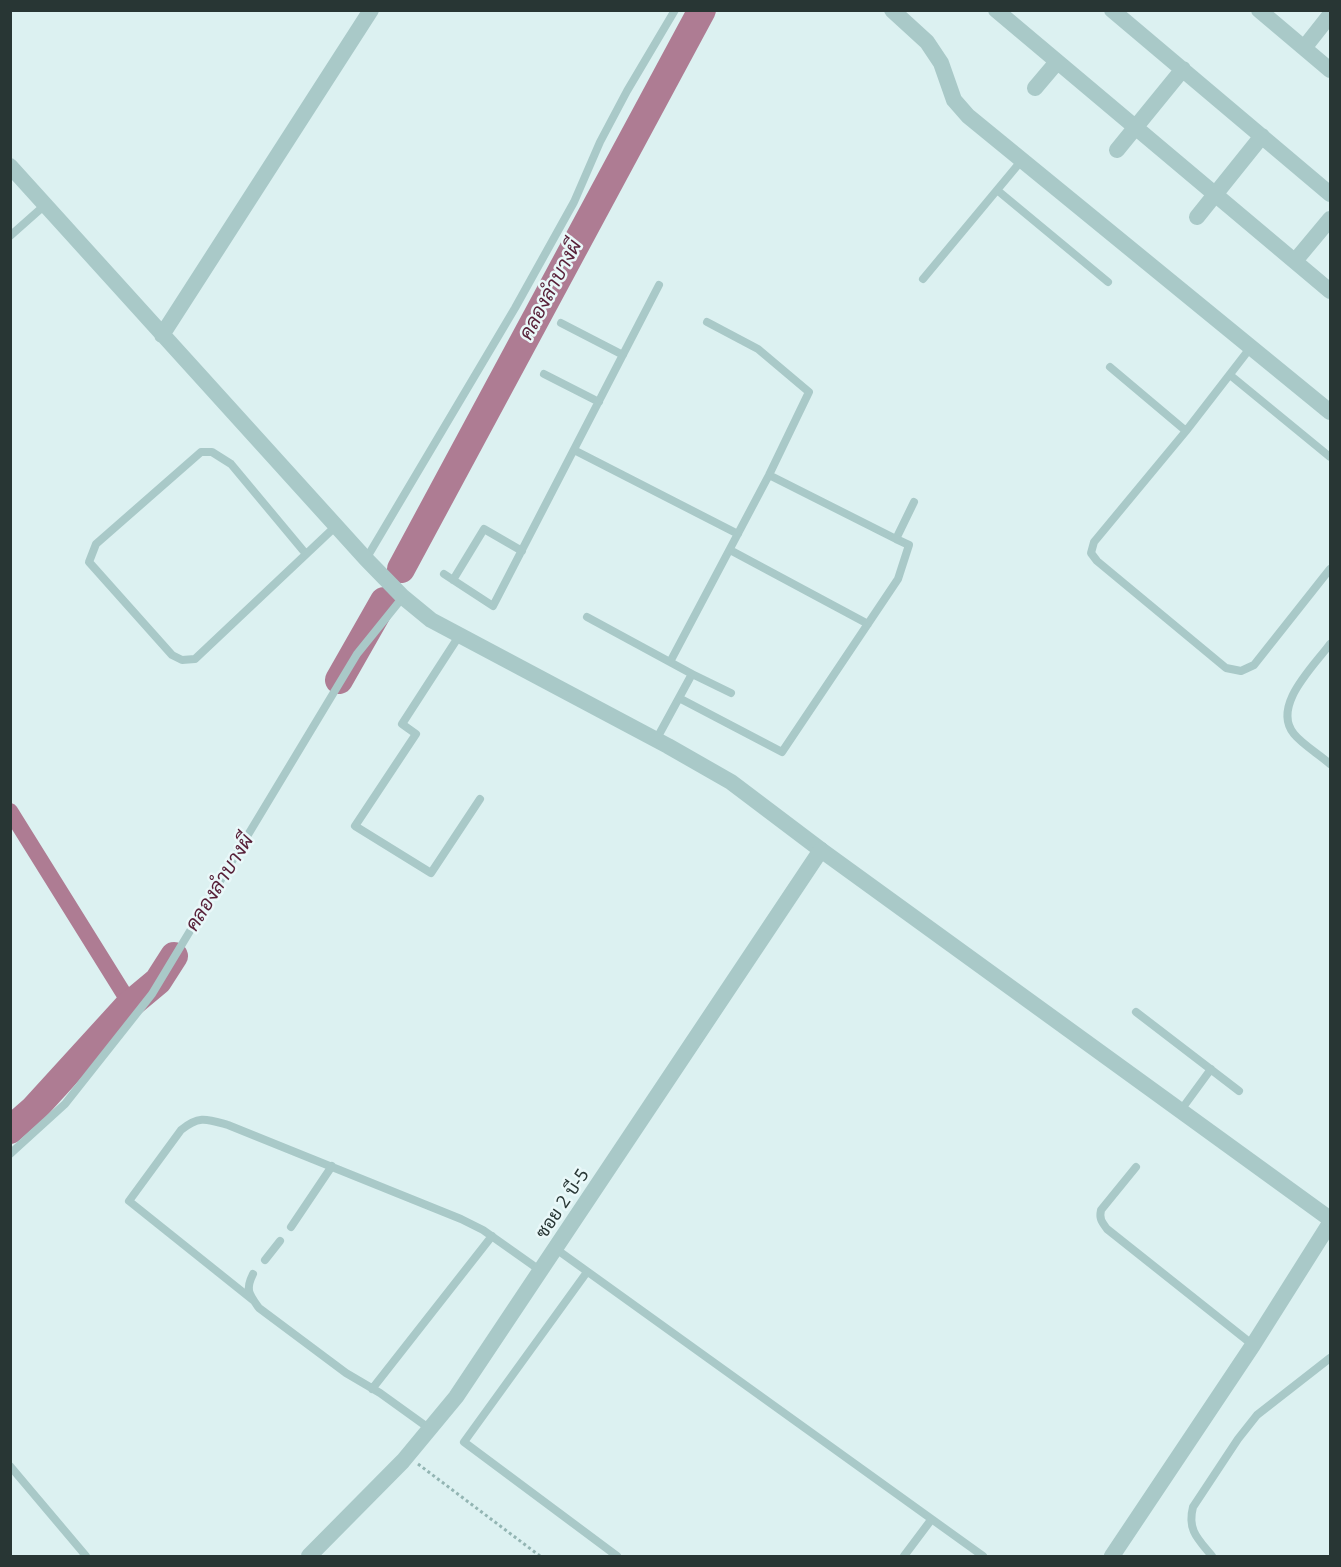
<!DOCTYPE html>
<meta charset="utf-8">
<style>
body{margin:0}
#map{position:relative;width:1341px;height:1567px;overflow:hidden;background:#dcf1f1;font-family:"Noto Sans",sans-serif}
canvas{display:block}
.frame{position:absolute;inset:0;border:12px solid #283634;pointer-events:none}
</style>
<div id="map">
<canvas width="1341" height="1567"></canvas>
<div class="frame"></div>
</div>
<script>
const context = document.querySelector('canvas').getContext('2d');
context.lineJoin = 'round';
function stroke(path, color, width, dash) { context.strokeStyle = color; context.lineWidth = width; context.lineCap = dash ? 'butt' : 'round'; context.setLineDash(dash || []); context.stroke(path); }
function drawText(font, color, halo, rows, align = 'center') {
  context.font = font + ' "Noto Sans",Sarabun,sans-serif'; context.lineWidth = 5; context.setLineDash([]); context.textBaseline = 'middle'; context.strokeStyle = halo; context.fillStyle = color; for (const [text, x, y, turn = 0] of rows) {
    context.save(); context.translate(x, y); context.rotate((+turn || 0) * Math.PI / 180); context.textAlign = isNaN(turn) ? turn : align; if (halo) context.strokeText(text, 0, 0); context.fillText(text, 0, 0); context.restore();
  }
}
stroke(new Path2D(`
 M 10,811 L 124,994 L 128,1006`), '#ae7c93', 16);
stroke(new Path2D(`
 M 401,569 L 702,10
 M 339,680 L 384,601
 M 10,1130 L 34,1109 L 128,1006 L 158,981 L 174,956`), '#ae7c93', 28);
stroke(new Path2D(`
 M 418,1464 L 540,1556`), '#93b5b3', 3, [3, 3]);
stroke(new Path2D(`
 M 997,190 L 1108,282
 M 10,236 L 45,205
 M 923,279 L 1022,160
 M 561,323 L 623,355
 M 1251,347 L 1186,431 L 1094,542 L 1091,553 L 1097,561 L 1226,668 L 1241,671 L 1254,665 L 1330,569
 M 1110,367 L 1186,431
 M 544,374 L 599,402
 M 1230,375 L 1330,457
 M 574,450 L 738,534
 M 769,475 L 896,539
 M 730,550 L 868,624
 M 306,554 L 231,464 L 212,452 L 201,452 L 96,544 L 89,562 L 172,655 L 182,660 L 195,659 L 336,526
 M 366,559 L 515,308 L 574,202 L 600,142 L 627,91 L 675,10
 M 444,574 L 493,606 L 659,285
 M 453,580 L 484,529 L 522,551
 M 587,617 L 692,674 L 731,693
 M 459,636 L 402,724 L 416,734 L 355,826 L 431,873 L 480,799
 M 1330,644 C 1314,666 1271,706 1294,734 C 1303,745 1319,754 1330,764
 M 670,662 L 769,475 L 809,392 L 758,349 L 707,322
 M 679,698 L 782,752 L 898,579 L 909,545 L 896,539 L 914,502
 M 656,740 L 692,674
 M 1136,1012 L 1239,1091
 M 1181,1110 L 1211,1069
 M 10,1154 L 65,1104 L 152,994 L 357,654 L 403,597
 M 1136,1167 L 1101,1210 C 1099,1219 1102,1222 1107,1229 L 1253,1345
 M 291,1227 L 332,1166
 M 556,1249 L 983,1556
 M 265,1260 L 280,1241
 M 587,1272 L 464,1442 L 617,1556
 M 253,1274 C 245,1290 249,1294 259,1308 L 346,1373 L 380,1393 L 430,1429
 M 254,1301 L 129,1201 L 181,1130 C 199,1115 207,1119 228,1125 L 461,1219 L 483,1230 L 541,1271
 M 372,1389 L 492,1236
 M 10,1466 L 86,1556
 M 904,1556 L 931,1520
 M 1212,1556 C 1198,1539 1187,1530 1193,1507 L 1238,1439 L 1257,1415 L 1330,1358`), '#a9c9c8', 8);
stroke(new Path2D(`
 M 892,10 L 927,42 L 941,63 L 954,100 L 968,116 L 1330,412
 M 996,10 L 1330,291
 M 1112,10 L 1330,194
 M 1259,10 L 1330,70
 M 1304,48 L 1330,15
 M 1035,88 L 1057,62
 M 1117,150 L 1183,69
 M 10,166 L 366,559 L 403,597 L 431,620 L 668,746 L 731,782 L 821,850
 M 1197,217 L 1262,136
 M 1295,261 L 1330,219
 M 162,335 L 371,10
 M 1112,1556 L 1253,1345 L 1330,1223`), '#a9c9c8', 16);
stroke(new Path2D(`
 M 309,1556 L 403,1461 L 456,1397 L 821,850 L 1330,1219`), '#a9c9c8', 16);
drawText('18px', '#283634', '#e9f8f9', [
 ["ซอย 2 บี-5",563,1204,-56]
]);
drawText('italic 20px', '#571f37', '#e9f8f9', [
 ["คลองลำบางผี",551,290,-62],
 ["คลองลำบางผี",220,883,-58]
]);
</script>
